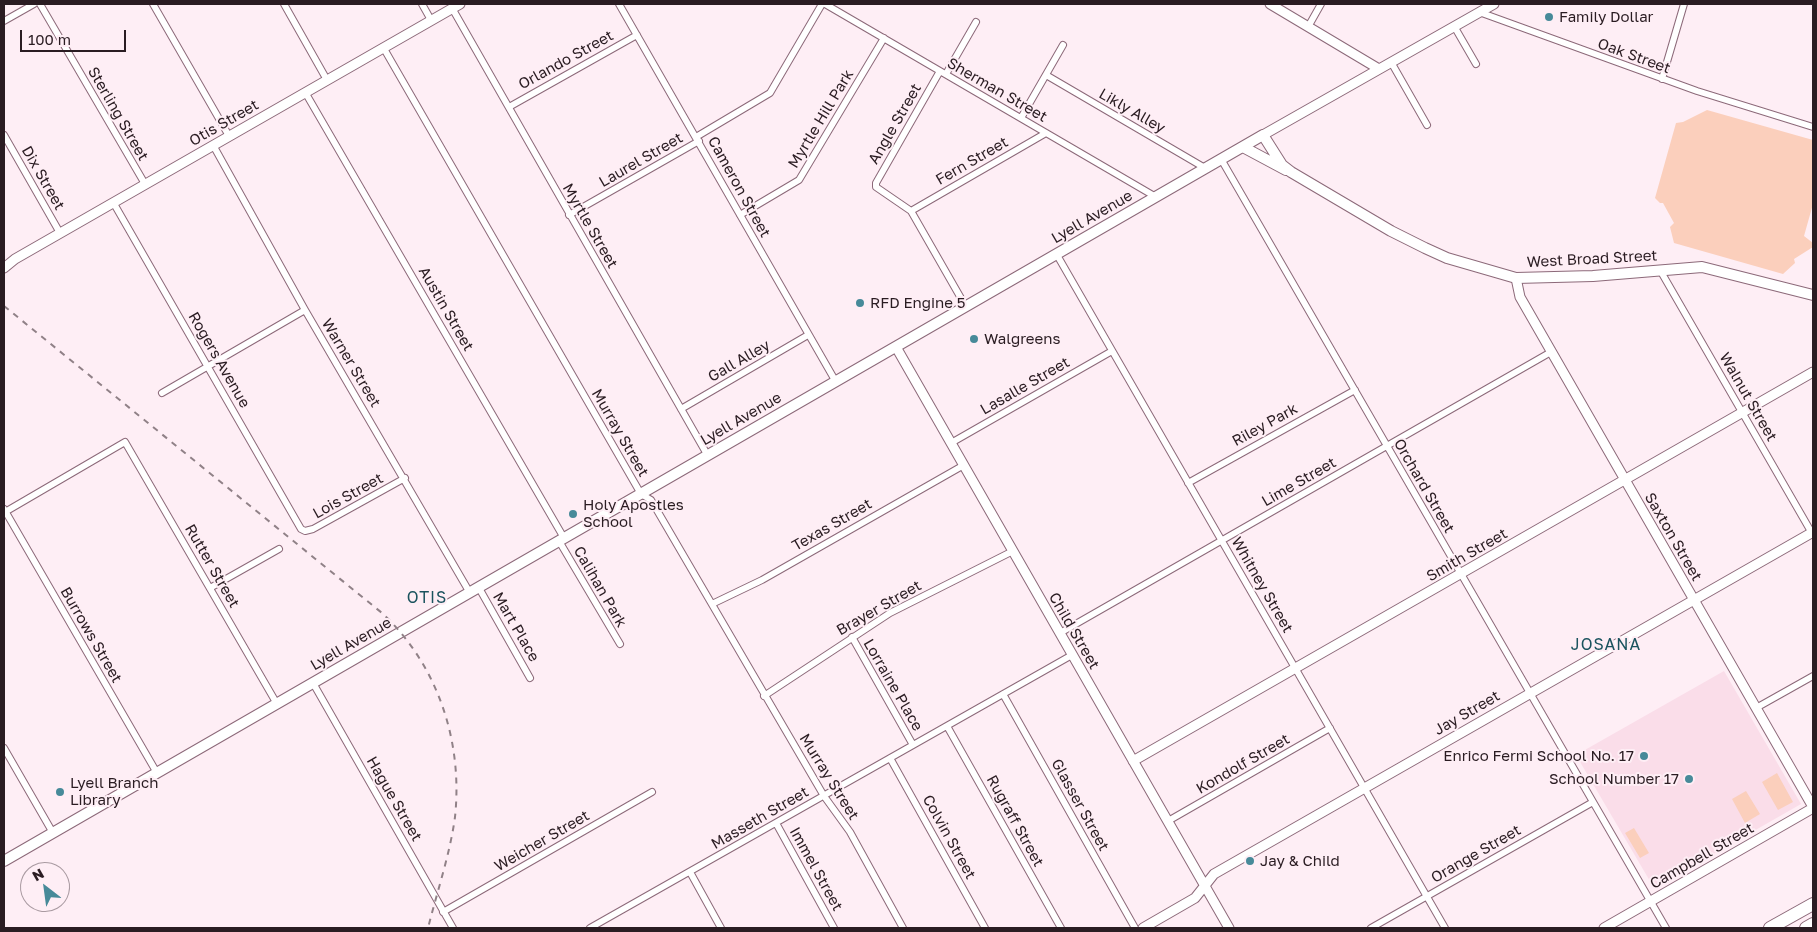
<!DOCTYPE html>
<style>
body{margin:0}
#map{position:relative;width:1817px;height:932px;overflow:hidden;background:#feeef5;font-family:"Golos Text",sans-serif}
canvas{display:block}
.frame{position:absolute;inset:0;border:5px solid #2a1c22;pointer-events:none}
.north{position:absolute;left:20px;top:862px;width:50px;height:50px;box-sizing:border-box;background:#feeef5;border:1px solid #a99aa1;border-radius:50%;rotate:330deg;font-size:14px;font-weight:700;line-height:20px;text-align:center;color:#2a1c22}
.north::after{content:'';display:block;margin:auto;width:18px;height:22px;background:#478a99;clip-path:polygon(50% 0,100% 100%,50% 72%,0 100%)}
.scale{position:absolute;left:20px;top:30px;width:106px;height:22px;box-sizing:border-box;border:2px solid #2a1c22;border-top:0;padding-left:6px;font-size:15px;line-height:18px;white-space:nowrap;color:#2a1c22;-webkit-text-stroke:4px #feeef5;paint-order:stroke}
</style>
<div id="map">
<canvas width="1817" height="932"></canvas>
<div class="frame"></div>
<div class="north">N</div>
<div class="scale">100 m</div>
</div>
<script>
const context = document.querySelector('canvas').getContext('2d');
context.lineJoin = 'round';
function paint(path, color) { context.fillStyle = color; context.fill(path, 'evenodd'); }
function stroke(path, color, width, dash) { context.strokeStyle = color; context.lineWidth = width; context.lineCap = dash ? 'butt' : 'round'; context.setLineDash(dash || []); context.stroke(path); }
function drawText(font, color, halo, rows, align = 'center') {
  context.font = font + ' "Golos Text",sans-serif'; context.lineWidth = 4; context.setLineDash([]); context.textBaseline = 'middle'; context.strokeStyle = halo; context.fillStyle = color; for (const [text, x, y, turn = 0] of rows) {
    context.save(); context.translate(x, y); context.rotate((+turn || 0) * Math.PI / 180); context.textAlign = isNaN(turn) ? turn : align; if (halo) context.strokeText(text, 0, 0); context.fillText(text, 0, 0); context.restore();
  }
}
paint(new Path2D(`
 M 1724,671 L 1801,804 L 1654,888 L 1576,755 Z`), '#fadde9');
paint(new Path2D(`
 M 1707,110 L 1813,140 L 1813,204 L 1804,236 L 1813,243 L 1813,247 L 1794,259 L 1795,263 L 1783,274 L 1674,243 L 1670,227 L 1674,223 L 1663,203 L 1660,203 L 1655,198 L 1676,123 L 1683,122 Z
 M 1777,773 L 1793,802 L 1778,810 L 1762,782 Z
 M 1746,791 L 1760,814 L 1745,823 L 1732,799 Z
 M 1634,828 L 1649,853 L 1640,858 L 1625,833 Z`), '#fbcfbc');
const street = new Path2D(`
 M 40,4 L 145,184
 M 153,4 L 229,136
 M 284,4 L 327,80
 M 422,4 L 431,20
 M 619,4 L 836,382
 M 825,4 L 1156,197
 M 452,8 L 708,456
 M 1479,12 L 1697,91 L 1813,127
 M 4,21 L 34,4
 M 1454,26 L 1476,64
 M 1308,27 L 1321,4
 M 383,47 L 641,494 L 651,500 L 824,796 L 850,832 L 903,928
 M 1391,62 L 1427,125
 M 940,71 L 876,183 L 876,187 L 911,211 L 966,307
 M 946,74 L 976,22
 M 1046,75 L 1205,168
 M 1662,79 L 1684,4
 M 305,92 L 564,538
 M 509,107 L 637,35
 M 1021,118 L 1063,45
 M 4,135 L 60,233
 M 696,137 L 770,93 L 822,4
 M 213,145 L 305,310 L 470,593
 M 1221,159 L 1666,928
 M 113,202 L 301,529 L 305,531 L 313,529 L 405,478
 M 911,211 L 1046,133
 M 569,215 L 699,141
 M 740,215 L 799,180 L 884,38
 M 1057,255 L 1445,928
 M 1660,270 L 1813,535
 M 162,393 L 305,310
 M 681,409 L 808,335
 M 951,443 L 1112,351
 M 1188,483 L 1355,390
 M 4,509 L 157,773
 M 5,512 L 125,442 L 277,704
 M 559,541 L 620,644
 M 210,588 L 279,549
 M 479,588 L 530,678
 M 712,604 L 762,580 L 964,465
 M 1060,633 L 1551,352
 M 852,637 L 913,745
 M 313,683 L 453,928
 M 1003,694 L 1135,928
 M 764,696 L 890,613 L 1013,551
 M 1756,708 L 1813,676
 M 947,726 L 1061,928
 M 4,748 L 53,833
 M 890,758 L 985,928
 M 1168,821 L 1330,728
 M 776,823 L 834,928
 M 690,872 L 721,928
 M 443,912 L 652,792
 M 590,928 L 1072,655
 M 1371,928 L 1593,802`);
const secondary = new Path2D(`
 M 1270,4 L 1379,69
 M 1263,135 L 1494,4
 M 4,268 L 15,259 L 460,4
 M 1516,278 L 1520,297 L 1813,807
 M 896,347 L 1229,928
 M 1133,761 L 1813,372
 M 1143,928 L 1195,898 L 1214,874 L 1813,532
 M 1604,928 L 1813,808`);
const primary = new Path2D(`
 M 1243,147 L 1286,170
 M 4,861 L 1263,135 L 1282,165 L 1291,172 L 1391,231 L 1425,248 L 1447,258 L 1516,278 L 1593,276 L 1702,267 L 1813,295`);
const highway = new Path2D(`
 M 1770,928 L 1813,904
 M 1806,928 L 1813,924`);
stroke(street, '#8c6979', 8);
stroke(secondary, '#8c6979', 11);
stroke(primary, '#8c6979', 12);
stroke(highway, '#8c6979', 14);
stroke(street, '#fff', 6);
stroke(secondary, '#fff', 9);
stroke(primary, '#fff', 10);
stroke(highway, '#fff', 12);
stroke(new Path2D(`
 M 4,306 L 382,613 C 438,665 463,742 455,817 C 450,854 437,892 428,928`), '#908187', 2, [6, 6]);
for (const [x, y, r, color] of [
 [1549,17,5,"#478a99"],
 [860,303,5,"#478a99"],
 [974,339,5,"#478a99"],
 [573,514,5,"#478a99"],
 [1644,756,5,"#478a99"],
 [1689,779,5,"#478a99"],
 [60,792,5,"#478a99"],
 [1250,861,5,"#478a99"]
]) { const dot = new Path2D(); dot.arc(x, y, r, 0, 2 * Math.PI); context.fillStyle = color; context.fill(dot); stroke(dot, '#feeef5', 2); }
drawText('15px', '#2a1c22', '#feeef5', [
 ["Family Dollar",1559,17],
 ["RFD Engine 5",870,303],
 ["Walgreens",984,339],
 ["Holy Apostles",583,505],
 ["School",583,522],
 ["Enrico Fermi School No. 17",1634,756,"right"],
 ["School Number 17",1679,779,"right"],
 ["Lyell Branch",70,783],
 ["Library",70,800],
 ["Jay & Child",1260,861]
], 'left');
drawText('15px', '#2a1c22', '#feeef5', [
 ["Oak Street",1634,56,20],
 ["Orlando Street",566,60,-29],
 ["Sherman Street",997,90,30],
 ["Likly Alley",1132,111,30],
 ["Sterling Street",118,114,60],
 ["Myrtle Hill Park",821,119,-59],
 ["Otis Street",224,123,-30],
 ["Angle Street",895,124,-60],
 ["Laurel Street",641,160,-30],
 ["Fern Street",972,161,-30],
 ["Dix Street",43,178,60],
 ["Cameron Street",739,187,61],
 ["Lyell Avenue",1092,217,-30],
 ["Myrtle Street",590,226,60],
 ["West Broad Street",1592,259,-3],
 ["Austin Street",446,309,60],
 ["Rogers Avenue",219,360,60],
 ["Gall Alley",739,361,-30],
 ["Warner Street",351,363,59],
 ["Lasalle Street",1025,386,-30],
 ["Walnut Street",1748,397,60],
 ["Lyell Avenue",741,419,-30],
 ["Riley Park",1265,425,-29],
 ["Murray Street",620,433,60],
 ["Lime Street",1299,482,-30],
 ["Orchard Street",1424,486,60],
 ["Lois Street",348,496,-29],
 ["Texas Street",832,525,-30],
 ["Saxton Street",1673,537,60],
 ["Smith Street",1467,555,-30],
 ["Rutter Street",212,566,60],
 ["Whitney Street",1262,585,60],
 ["Calihan Park",600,587,60],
 ["Brayer Street",879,608,-30],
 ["Mart Place",516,627,60],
 ["Child Street",1074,631,60],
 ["Burrows Street",91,635,60],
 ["Lyell Avenue",351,644,-30],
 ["Lorraine Place",893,685,60],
 ["Jay Street",1467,713,-30],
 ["Kondolf Street",1243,764,-30],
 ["Murray Street",829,777,58],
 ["Hague Street",394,799,60],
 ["Glasser Street",1080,805,61],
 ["Masseth Street",760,818,-30],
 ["Rugraff Street",1015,821,61],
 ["Colvin Street",949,837,61],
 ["Weicher Street",542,841,-30],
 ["Orange Street",1476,854,-30],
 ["Campbell Street",1702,856,-30],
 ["Immel Street",816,869,61]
]);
context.letterSpacing = '1px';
drawText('16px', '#1b535e', '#feeef5', [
 ["OTIS",427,598],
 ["JOSANA",1606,645]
]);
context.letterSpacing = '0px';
</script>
